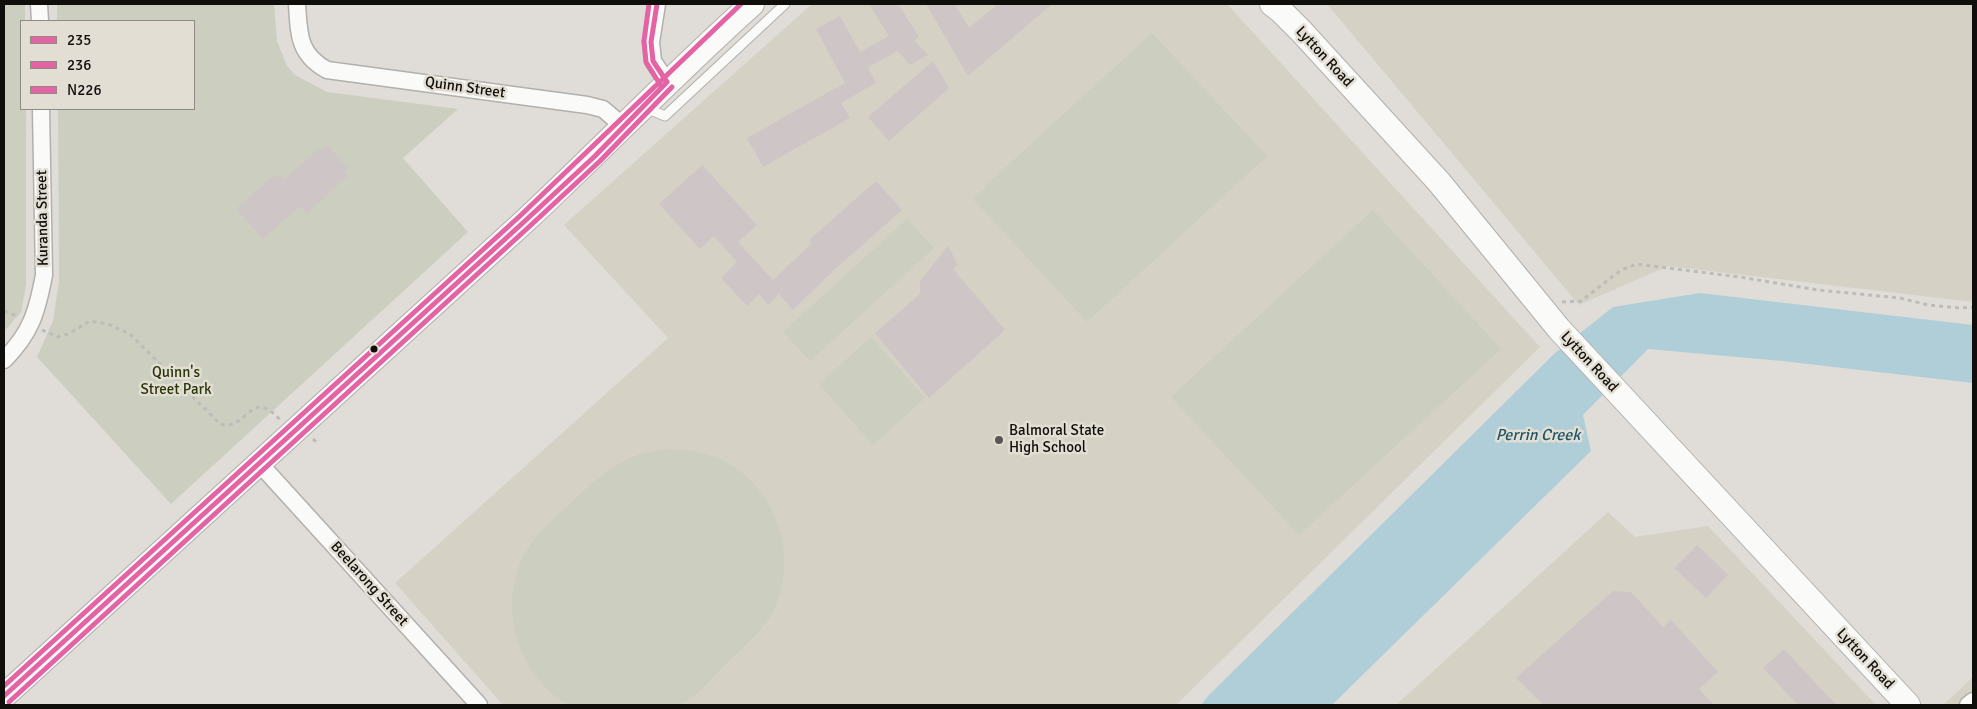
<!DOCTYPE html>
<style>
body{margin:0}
#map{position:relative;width:1977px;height:709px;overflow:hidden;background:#e0ddd8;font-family:Signika,sans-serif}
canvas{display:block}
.frame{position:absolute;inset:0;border:5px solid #100e0b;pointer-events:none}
.legend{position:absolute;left:20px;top:20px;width:175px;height:90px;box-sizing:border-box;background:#e3ded4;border:1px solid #8f8b84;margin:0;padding:6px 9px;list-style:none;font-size:15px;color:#100e0b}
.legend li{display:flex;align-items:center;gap:10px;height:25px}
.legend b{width:25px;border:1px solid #8f8b84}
</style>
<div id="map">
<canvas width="1977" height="709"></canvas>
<div class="frame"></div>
<ul class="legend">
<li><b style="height:6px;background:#e463a4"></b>235</li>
<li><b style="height:6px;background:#e463a4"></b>236</li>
<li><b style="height:6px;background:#e463a4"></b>N226</li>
</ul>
</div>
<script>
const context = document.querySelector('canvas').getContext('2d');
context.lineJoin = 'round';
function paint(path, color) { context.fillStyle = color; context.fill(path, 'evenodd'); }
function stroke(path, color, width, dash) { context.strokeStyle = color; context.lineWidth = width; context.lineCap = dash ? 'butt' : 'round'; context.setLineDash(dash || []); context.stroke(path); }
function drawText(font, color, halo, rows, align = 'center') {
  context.font = font + ' Signika,sans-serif'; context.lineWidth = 5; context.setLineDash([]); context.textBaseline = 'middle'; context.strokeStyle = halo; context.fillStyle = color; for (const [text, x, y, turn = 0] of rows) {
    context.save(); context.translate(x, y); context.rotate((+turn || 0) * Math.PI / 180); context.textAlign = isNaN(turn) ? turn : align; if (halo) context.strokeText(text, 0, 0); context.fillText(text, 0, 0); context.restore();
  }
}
paint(new Path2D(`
 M 812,4 L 1227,4 L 1540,347 L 1176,705 L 503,705 L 395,583 L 668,338 L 564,225 Z
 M 1327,4 L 1973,4 L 1973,302 L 1668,266 L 1579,305 Z
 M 1608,512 L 1635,537 L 1708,526 L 1876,705 L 1396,705 Z
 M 1973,677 L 1973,705 L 1943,705 Z`), '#d6d1c5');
paint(new Path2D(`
 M 4,4 L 25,4 L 25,21 L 21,21 L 21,109 L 26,109 L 26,286 L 21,312 L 4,332 Z
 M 57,4 L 274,4 L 277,41 L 287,66 L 295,75 L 327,92 L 458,109 L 403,158 L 468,232 L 171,504 L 37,357 L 53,321 L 59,281 L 58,109 L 194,109 L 194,21 L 57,21 Z
 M 1152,33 L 1267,156 L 1087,322 L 973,199 L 984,189 L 984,187 Z
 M 1373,210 L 1501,349 L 1299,535 L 1171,397 Z
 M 907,219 L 934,248 L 810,361 L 783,332 Z
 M 871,337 L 925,398 L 873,445 L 819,384 Z
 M 671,449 C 688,450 704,452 720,459 C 776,485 801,557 773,612 C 761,634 739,650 722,668 C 712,678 692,702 678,705 C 668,708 654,705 644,705 C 621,705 596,707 573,705 C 560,704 545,687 537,678 C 506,637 502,579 535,538 C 547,524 561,512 574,500 C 608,469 623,453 671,449 Z`), '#cccfc0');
paint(new Path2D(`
 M 1700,293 L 1973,325 L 1973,383 L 1782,361 L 1648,349 L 1583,415 L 1591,451 L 1332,705 L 1201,705 L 1209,695 L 1555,353 L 1613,307 Z`), '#b0ced8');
paint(new Path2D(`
 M 869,4 L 898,4 L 919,37 L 914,40 L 928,55 L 910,65 L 898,51 L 868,67 L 876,83 L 841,103 L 850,118 L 763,167 L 747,138 L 845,83 L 816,29 L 840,16 L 860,52 L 889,36 Z
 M 926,4 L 955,4 L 969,28 L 998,4 L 1052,4 L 968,76 Z
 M 933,61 L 949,88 L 889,141 L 868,117 Z
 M 327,145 L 348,168 L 344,172 L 348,176 L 307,213 L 300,206 L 263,239 L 236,209 L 274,175 L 277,178 L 280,174 L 285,179 L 319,148 L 322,150 Z
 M 702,165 L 757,225 L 738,242 L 773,280 L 812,243 L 809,240 L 876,181 L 902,210 L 835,269 L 793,310 L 779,294 L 768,305 L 759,294 L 747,306 L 721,278 L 737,262 L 714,236 L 700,249 L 659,204 Z
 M 948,246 L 958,265 L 953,269 L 1005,330 L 929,398 L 875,333 L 920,294 L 920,281 Z
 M 1697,545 L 1728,575 L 1706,598 L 1674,568 Z
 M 1613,591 L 1631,592 L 1663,627 L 1671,620 L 1718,672 L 1699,689 L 1714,705 L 1543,705 L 1516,678 Z
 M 1784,649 L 1836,705 L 1798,705 L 1763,668 Z`), '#cec5c7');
const lane = new Path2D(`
 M 646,108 L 665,116 L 785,4`);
const street = new Path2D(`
 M 39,4 L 40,21
 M 297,4 C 299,34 298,54 327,70 L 587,105 L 603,109 L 623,126
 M 657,4 L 651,42 L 653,61 L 667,82
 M 4,360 C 31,333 37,312 44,275 L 41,109
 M 259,463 L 479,705
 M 1968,705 L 1973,701`);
const secondary = new Path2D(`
 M 1272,4 L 1281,11 L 1302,32 L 1439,182 L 1559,329 L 1908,705
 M 4,696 L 526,220 C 602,149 674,74 752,4`);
stroke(lane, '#b2b0ac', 11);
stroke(street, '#b2b0ac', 19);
stroke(secondary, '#b2b0ac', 26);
stroke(new Path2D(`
 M 1562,302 L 1581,301 L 1621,270 L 1637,264 L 1740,277 L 1818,290 L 1900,298 L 1928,305 L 1959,308 L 1973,307
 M 4,311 L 17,316
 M 42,330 L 58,337 L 68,334 L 90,321 L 108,324 L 130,334 L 220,424 C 248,432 250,385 281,421
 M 313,439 L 319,444`), '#bdbcbb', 3, [4, 4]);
stroke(lane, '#fafaf9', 9);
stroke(street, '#fafaf9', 16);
stroke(secondary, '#fafaf9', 24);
stroke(new Path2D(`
 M 657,4 L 651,42 L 653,61 L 667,82
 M 4,696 L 526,220 L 595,156 L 667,82`), '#e463a4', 5);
stroke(new Path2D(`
 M 649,4 L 644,41 L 646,62 L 661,86
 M 9,702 L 531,225 L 600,161 L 672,87`), '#e463a4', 5);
stroke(new Path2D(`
 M 4,686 L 521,215 L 741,4`), '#e463a4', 5);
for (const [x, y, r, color] of [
 [374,349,4.5,"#100e0b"],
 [999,440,5,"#595653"]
]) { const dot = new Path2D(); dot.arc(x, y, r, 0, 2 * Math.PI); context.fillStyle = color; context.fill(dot); stroke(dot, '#e3ded4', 2); }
drawText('15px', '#100e0b', '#e3ded4', [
 ["Lytton Road",1324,57,47],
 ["Quinn Street",465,88,8],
 ["Kuranda Street",43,218,-91],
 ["Lytton Road",1589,362,47],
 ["Beelarong Street",369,584,48],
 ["Lytton Road",1865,659,47]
]);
drawText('15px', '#2b350a', '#e3ded4', [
 ["Quinn's",176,373],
 ["Street Park",176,390]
]);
drawText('15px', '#100e0b', '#e3ded4', [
 ["Balmoral State",1009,431],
 ["High School",1009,448]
], 'left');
drawText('italic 16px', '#1d5568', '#e3ded4', [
 ["Perrin Creek",1538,436]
]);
</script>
